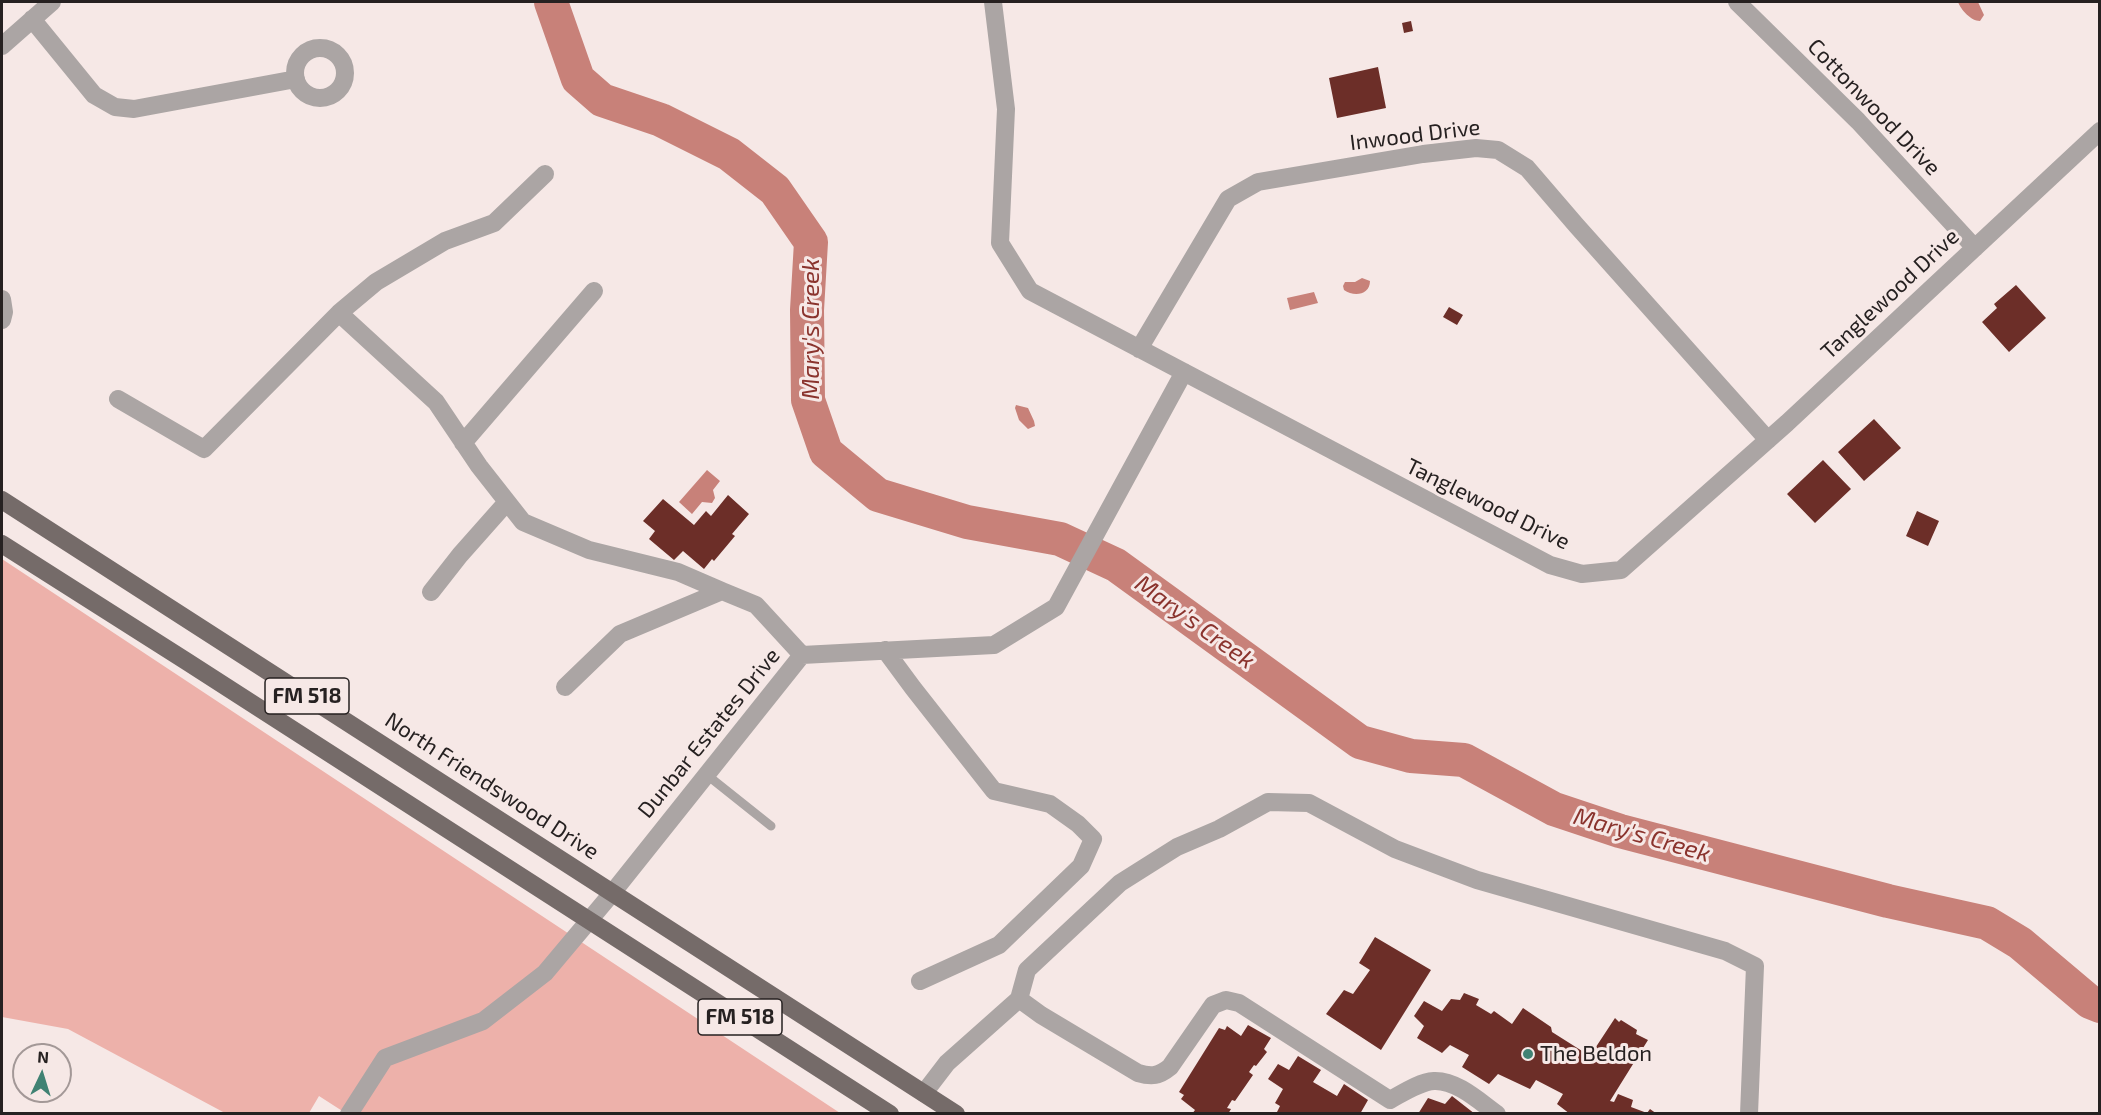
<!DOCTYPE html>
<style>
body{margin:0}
#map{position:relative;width:2101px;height:1115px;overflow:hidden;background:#f6e8e6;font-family:"Exo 2",sans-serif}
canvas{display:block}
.frame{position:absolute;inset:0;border:3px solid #262121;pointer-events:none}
.north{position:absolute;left:12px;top:1043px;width:60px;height:60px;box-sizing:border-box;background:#f6e8e6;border:2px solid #a39897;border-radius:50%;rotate:4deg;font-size:16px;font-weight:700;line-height:24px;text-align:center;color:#262121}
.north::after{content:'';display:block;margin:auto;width:21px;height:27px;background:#408273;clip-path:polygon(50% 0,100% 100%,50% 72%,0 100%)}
</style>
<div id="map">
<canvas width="2101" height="1115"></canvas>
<div class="frame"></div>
<div class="north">N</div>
</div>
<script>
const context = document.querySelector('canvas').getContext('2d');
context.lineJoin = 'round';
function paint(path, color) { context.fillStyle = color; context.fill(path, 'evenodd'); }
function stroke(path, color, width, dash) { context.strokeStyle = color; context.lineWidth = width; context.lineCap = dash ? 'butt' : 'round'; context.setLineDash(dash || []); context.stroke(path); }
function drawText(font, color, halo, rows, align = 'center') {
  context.font = font + ' "Exo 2",sans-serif'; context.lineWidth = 6; context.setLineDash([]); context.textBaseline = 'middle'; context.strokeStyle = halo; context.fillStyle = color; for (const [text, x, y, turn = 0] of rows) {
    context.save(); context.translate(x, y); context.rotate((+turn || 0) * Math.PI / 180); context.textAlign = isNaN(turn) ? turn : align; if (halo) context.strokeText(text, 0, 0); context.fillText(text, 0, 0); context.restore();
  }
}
paint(new Path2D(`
 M 2,559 L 840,1113 L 347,1114 L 319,1096 L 309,1113 L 225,1113 L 68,1029 L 2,1017 Z`), '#edb1aa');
paint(new Path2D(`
 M 1958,2 L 1978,2 L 1984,15 L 1980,21 C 1971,21 1961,10 1958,2 Z
 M 1362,278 L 1370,281 C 1370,295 1354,297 1344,290 L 1343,286 L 1345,282 L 1355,282 Z
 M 1314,292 L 1318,303 L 1290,310 L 1287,298 Z
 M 1016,405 L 1028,408 L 1034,421 L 1035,426 L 1028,429 L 1019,420 L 1015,408 Z
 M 707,470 L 720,481 L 713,490 L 715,498 L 712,503 L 702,502 L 692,514 L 679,502 Z`), '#c88179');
stroke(new Path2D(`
 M 551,2 L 578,79 L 602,100 L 661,120 L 729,154 L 775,190 L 811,242 L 807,310 L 808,400 L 826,452 L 878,495 L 967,522 L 1060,539 L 1116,565 L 1360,742 L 1411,756 L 1464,760 L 1554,809 L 1620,831 L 1888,901 L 1987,923 L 2020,943 L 2090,1002 L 2100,1006`), '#c88179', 34);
paint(new Path2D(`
 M 1411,21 L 1413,31 L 1404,33 L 1402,23 Z
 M 1378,67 L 1386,108 L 1337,118 L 1329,78 Z
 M 2016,285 L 2046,318 L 2009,352 L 1982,322 L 1997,308 L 1994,304 Z
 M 1449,307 L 1463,315 L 1457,325 L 1443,317 Z
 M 1874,419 L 1901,448 L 1864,481 L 1838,452 Z
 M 1823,460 L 1851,489 L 1815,523 L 1787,494 Z
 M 728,495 L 749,514 L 732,534 L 735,536 L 714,561 L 712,559 L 704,569 L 683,551 L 674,560 L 649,539 L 655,531 L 643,521 L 663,499 L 694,525 L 706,511 L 711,516 Z
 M 1917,511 L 1939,521 L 1928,546 L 1906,536 Z
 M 1375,937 L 1431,970 L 1381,1050 L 1326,1014 L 1344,990 L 1353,994 L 1370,970 L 1359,963 Z
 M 1464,993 L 1479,999 L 1476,1005 L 1491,1014 L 1494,1011 L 1512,1024 L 1523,1008 L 1551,1027 L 1552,1032 L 1590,1056 L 1615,1018 L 1619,1022 L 1621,1020 L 1637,1030 L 1636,1034 L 1648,1040 L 1610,1101 L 1614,1102 L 1618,1094 L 1633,1100 L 1631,1107 L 1647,1113 L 1650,1109 L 1657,1114 L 1570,1114 L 1557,1104 L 1563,1094 L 1536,1080 L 1530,1089 L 1498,1074 L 1489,1084 L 1462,1067 L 1469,1055 L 1450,1045 L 1442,1053 L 1417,1038 L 1424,1026 L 1414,1016 L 1424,1001 L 1442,1011 L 1451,999 L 1460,1000 Z
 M 1248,1025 L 1271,1038 L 1264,1049 L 1267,1052 L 1256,1066 L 1254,1065 L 1249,1072 L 1253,1075 L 1235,1101 L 1232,1100 L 1227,1108 L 1231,1109 L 1228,1114 L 1192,1114 L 1195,1110 L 1181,1099 L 1184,1095 L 1179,1092 L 1219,1028 L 1225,1030 L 1227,1026 L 1241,1036 Z
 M 1298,1056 L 1321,1070 L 1313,1082 L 1337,1096 L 1344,1084 L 1368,1100 L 1360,1114 L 1276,1114 L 1280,1106 L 1275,1103 L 1283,1089 L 1268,1079 L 1278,1064 L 1289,1070 Z
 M 1452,1096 L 1475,1114 L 1418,1114 L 1428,1098 L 1445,1104 Z`), '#6c2e28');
stroke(new Path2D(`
 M 707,775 L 771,826`), '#aba5a4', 9);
stroke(new Path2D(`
 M 993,2 L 1006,109 L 1000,243 L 1030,291 L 1550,565 L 1582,574 L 1621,570 L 1787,423 L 2100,131
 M 1737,2 L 1858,121 L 1975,248
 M 32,19 L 94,95 L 115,107 L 134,109 L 296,79
 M 2,46 L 52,2
 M295 73a25 25 0 1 1 50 0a25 25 0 1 1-50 0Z
 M 2,299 L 4,312 L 2,320
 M 339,313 L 436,402 L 479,466 L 523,522 L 589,550 L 678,572 L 722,591
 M 1139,349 L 1228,199 L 1258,182 L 1423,154 L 1476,148 L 1498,150 L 1527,168 L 1576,225 L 1768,440
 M 118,399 L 204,449 L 339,313 L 376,282 L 445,241 L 494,223 L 545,174
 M 463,443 L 594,291
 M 431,592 L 460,555 L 507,502
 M 885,650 L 913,688 L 994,791 L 1050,804 L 1078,824 L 1093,839 L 1081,866 L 999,945 L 920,981
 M 565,687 L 620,634 L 722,591 L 756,605 L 802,655
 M 1019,999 L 1041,1015 L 1138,1073 C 1152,1077 1159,1076 1170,1067 L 1213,1005 L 1226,1000 L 1239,1003 L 1390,1100 C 1403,1093 1419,1082 1434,1081 C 1457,1080 1480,1102 1497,1114
 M 924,1093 L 947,1063 L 1019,999 L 1027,970 L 1120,883 L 1177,847 L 1219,829 L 1268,802 L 1309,803 L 1395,849 L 1477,880 L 1725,951 L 1755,966 L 1749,1114
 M 349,1114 L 385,1058 L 483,1021 L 545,973 L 613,892 L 802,655 L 994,645 L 1056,607 L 1184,372`), '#aba5a4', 18);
stroke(new Path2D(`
 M 2,500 L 956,1114
 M 2,544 L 186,661 L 890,1114`), '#756b69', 18);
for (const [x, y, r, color] of [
 [1528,1054,6,"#408273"]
]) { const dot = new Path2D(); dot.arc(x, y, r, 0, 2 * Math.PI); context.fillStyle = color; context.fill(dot); stroke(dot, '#f6e8e6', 2); }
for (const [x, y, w] of [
 [307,696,84],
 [740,1017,84]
]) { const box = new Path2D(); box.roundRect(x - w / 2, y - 18, w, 36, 4.5); context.fillStyle = '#f6e8e6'; context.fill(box); stroke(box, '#262121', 1.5); }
drawText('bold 21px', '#262121', null, [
 ["FM 518",307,696],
 ["FM 518",740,1017]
]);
drawText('22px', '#262121', '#f6e8e6', [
 ["Cottonwood Drive",1874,107,46],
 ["Inwood Drive",1415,135,-7],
 ["Tanglewood Drive",1890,294,-43],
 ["Tanglewood Drive",1488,504,26],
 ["Dunbar Estates Drive",709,733,-51],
 ["North Friendswood Drive",492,786,33]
]);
drawText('22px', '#262121', '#f6e8e6', [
 ["The Beldon",1540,1054]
], 'left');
drawText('italic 24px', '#8a332d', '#f6e8e6', [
 ["Mary's Creek",811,329,-90],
 ["Mary's Creek",1195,622,36],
 ["Mary's Creek",1642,835,16]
]);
</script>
